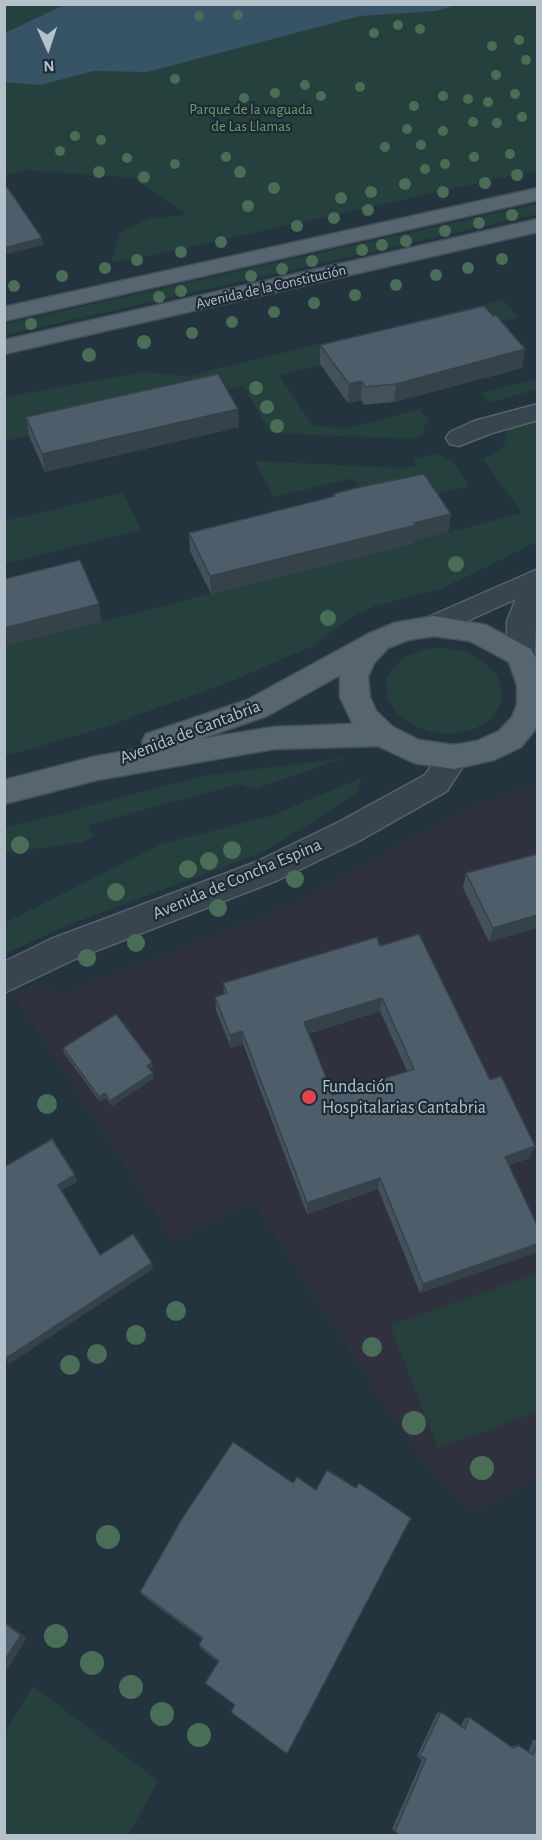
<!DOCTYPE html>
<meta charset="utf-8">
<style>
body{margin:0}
#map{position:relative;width:542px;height:1840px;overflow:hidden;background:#24343f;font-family:"Alegreya Sans",sans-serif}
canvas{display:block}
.frame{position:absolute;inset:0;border:6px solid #b4c0ca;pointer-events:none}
.north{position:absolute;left:18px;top:18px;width:60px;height:60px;-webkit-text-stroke:4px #1d2a34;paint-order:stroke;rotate:177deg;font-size:16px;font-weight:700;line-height:24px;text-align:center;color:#b4c0ca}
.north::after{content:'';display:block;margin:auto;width:21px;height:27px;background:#b4c0ca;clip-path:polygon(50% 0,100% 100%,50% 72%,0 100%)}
</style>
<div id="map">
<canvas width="542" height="1840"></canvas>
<div class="frame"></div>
<div class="north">N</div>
</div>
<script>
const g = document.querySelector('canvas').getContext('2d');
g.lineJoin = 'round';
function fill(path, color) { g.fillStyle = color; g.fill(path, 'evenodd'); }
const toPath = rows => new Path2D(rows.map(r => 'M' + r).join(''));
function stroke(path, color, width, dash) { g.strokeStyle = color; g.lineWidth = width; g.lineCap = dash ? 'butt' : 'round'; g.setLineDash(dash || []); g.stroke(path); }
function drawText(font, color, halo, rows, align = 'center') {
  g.font = font + ' "Alegreya Sans",sans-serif'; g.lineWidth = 4.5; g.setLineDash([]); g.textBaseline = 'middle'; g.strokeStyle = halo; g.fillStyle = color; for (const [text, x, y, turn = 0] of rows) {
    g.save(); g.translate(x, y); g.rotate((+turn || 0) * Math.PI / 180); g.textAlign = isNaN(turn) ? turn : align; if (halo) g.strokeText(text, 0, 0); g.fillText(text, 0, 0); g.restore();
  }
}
const medical = toPath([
 [537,782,537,1477,472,1514,417,1454,264,1219,254,1200,175,1242,13,994,35,984,66,993,289,906,456,814]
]);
const green = toPath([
 [4,5,537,5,537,170,158,254,111,262,120,233,149,218,181,216,185,213,133,178,27,170,5,175],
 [537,204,537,214,5,335,5,324],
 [503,300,518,317,279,375,313,426,348,428,420,409,429,421,424,426,423,436,413,439,271,433,243,386,5,441,5,397,143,372,187,376],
 [537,379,537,389,488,403,481,393],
 [537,421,537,542,443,588,372,607,350,618,312,646,232,681,99,729,5,756,5,647,362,554,364,557,376,554,373,548,398,542,401,547,413,544,410,538,420,540,522,513,483,459,503,447,506,440,505,429],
 [436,454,452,460,469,486,424,497,362,492,353,478,274,497,255,461,403,468,417,466,413,460],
 [123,493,141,530,5,564,4,521],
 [446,648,466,652,484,662,497,675,502,691,500,706,490,720,474,729,453,734,431,732,411,724,395,712,387,697,386,681,393,667,407,656,425,649],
 [345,758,254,789,239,784,88,825,94,836,83,842,5,853,5,828,203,776],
 [361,778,358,790,351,797,266,851,63,927,5,954,5,923,161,844,271,816],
 [537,1274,537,1412,438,1448,390,1325],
 [33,1686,158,1781,128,1835,5,1835,5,1733]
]);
const water = toPath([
 [66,4,455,4,455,5,436,11,360,16,147,72,93,71,41,85,5,82,5,33]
]);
const minor = toPath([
 [538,404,538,420,492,433,459,446,450,444,446,438,450,432,474,421,538,404],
 [538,569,535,656,531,663,521,666,511,663,507,656,507,621,516,599,434,636,424,633,420,626,424,619,538,569],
 [454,745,465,749,469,757,447,791,359,841,278,880,75,959,4,993,4,962,51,939,256,862,337,823,425,775,443,749,454,745]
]);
const major = toPath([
 [538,188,538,200,4,321,4,307,538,188],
 [538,219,538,232,4,354,4,340,538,219],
 [434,616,486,625,531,649,538,662,538,726,521,747,494,760,454,769,414,763,378,746,274,749,97,780,4,804,4,780,97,756,145,748,142,742,146,734,247,700,368,634,394,623,434,616],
 [434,636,470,641,509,662,517,685,517,705,512,717,499,731,477,741,454,745,419,740,393,727,376,711,370,697,368,677,374,663,388,648,408,640,434,636],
 [340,675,340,697,353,724,274,727,200,739,267,716,340,675]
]);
const trees = [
 [238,15,5],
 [199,16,5],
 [398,25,5],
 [420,29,5],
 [374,33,5],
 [519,40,5],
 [492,46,5],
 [526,60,5],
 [496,75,5],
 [175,79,5],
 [305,85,5],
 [360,87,5],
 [275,93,5],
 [515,94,5],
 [321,96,5],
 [443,96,5],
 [244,98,5],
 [468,99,5],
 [488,102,5],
 [414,106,5],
 [522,117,5],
 [473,122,5],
 [497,123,5],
 [256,128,5],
 [407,129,5],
 [443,131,5],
 [75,136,5],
 [101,140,5],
 [421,145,5],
 [385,147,5],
 [60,151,5],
 [510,154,5],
 [226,157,5],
 [474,157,5],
 [127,158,5],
 [175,164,5],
 [445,164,5],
 [425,169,5],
 [99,172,6],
 [240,172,6],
 [517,175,6],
 [144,177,6],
 [485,183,6],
 [405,184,6],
 [274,188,6],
 [371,192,6],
 [443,192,6],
 [341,198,6],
 [248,206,6],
 [368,210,6],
 [512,215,6],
 [334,218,6],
 [479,223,6],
 [297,226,6],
 [445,231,6],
 [406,241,6],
 [221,242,6],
 [382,245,6],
 [362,250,6],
 [181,252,6],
 [502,259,6],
 [137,260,6],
 [312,261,6],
 [105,268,6],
 [468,268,6],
 [282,269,6],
 [436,275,6],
 [62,276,6],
 [251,276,6],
 [396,285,6],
 [14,286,6],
 [181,291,6],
 [355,295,6],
 [159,297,6],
 [314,303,6],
 [274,312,6],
 [232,322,6],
 [31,324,6],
 [192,333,6],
 [144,342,7],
 [89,355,7],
 [256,388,7],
 [267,407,7],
 [277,426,7],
 [456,564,8],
 [328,618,8],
 [20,845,9],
 [232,850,9],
 [209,861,9],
 [188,869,9],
 [295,879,9],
 [116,892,9],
 [218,908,9],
 [136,943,9],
 [87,958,9],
 [47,1104,10],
 [176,1311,10],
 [136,1335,10],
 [372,1347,10],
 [97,1354,10],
 [70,1365,10],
 [414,1423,12],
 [482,1468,12],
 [108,1537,12],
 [56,1636,12],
 [92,1663,12],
 [131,1687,12],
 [162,1714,12],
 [199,1735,12]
];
const wall = toPath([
 [493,316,525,349,522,368,394,402,364,405,361,400,348,403,320,364,320,345],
 [26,417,239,427,45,472,29,436],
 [333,494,451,514,448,532,414,541,414,544,211,594,190,551,189,533,333,497],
 [537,854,489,942,463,888,466,873],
 [380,946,490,1080,530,1158,509,1165,537,1244,537,1252,420,1293,378,1189,307,1214,243,1044,231,1048,216,1010,215,997,224,994,223,983],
 [380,1011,407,1071,333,1095,308,1034],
 [63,1048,152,1062,153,1067,150,1069,154,1078,112,1106,106,1098,100,1102,64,1053],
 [293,1483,235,1705,205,1683,218,1662,200,1648,199,1645,202,1639,143,1596,140,1592],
 [441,1712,461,1726,464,1719,469,1717,510,1746,518,1745,528,1752,533,1740,537,1740,537,1836,399,1836,392,1829,422,1760,417,1756,437,1713]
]);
const shadedWall = toPath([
 [42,238,43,245,4,255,4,248],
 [525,349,522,368,394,402,396,384],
 [362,381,361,400,348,403,349,384],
 [238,409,239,427,45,472,42,454],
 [451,514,448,532,414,541,414,544,211,594,210,576],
 [99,604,102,622,4,647,4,628],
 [537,915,537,928,489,942,493,928],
 [382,998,380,1011,303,1035,304,1022],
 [242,1031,243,1044,231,1048,230,1035],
 [152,1062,153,1067,148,1071,147,1066],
 [153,1073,154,1078,112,1106,110,1101],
 [105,1093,106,1098,100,1102,99,1097],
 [535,1146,530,1158,501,1168,505,1157],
 [75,1175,77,1182,60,1191,58,1185],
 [380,1178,378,1189,307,1214,307,1203],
 [537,1244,537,1252,420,1293,423,1284],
 [152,1263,153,1269,9,1364,5,1359],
 [4,1621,27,1638,4,1674]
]);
const building = toPath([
 [4,187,7,187,42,238,4,248,4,187],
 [484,306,493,316,496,315,525,349,396,384,365,387,362,381,349,384,320,345,484,306],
 [218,374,238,409,42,454,26,417,218,374],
 [424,474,451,514,414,523,416,525,210,576,189,533,335,496,333,494,360,487,424,474],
 [80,560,99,604,4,628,4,579,80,560],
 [537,854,537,915,493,928,466,873,537,854],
 [419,934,490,1080,501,1076,535,1146,505,1157,537,1225,537,1244,423,1284,380,1178,307,1203,242,1031,230,1035,215,997,227,993,223,983,377,937,380,946,419,934],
 [382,998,414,1069,333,1095,304,1022,382,998],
 [116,1014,152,1062,147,1066,153,1073,110,1101,105,1093,99,1097,63,1048,116,1014],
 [52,1139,75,1175,58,1185,100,1255,133,1234,152,1263,5,1359,4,1357,4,1167,52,1139],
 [233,1442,293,1483,297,1477,316,1490,327,1470,356,1488,359,1483,411,1518,287,1754,231,1712,235,1705,205,1683,219,1661,199,1645,203,1638,140,1592,183,1517,233,1442],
 [4,1623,21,1635,4,1661,4,1623],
 [441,1712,465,1729,469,1717,513,1748,518,1745,533,1755,537,1745,537,1836,400,1836,395,1831,426,1759,420,1756,441,1712]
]);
const markers = [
 [309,1097,8,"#e0444e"]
];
const farParknames = [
 ["Parque de la vaguada",251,109],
 ["de Las Llamas",251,126]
];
const farStreetnames = [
 ["Avenida de la Constitución",271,287,-13]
];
const streetNames = [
 ["Avenida de Cantabria",190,732,-21],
 ["Avenida de Concha Espina",237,879,-23]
];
const poiNames = [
 ["Fundación",322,1087],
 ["Hospitalarias Cantabria",322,1108]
];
fill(medical, '#30313f');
fill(green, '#26403e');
fill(water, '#375366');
stroke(minor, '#56636d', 3);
stroke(major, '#44515b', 3);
fill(minor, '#38454f');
fill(major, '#56656f');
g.fillStyle = '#4a6d58';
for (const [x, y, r] of trees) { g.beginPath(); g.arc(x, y, r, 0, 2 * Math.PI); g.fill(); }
fill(wall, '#42515b');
fill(shadedWall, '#36424a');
fill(building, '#4d5e6a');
stroke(building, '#36424a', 1.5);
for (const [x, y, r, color] of markers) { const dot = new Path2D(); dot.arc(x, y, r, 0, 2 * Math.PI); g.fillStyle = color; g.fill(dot); stroke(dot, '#1d2a34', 2); }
drawText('15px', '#6a9b6d', '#1d2a34', farParknames);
drawText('15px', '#b4c0ca', '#1d2a34', farStreetnames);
drawText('18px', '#b4c0ca', '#1d2a34', streetNames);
drawText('18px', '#b4c0ca', '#1d2a34', poiNames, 'left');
</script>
